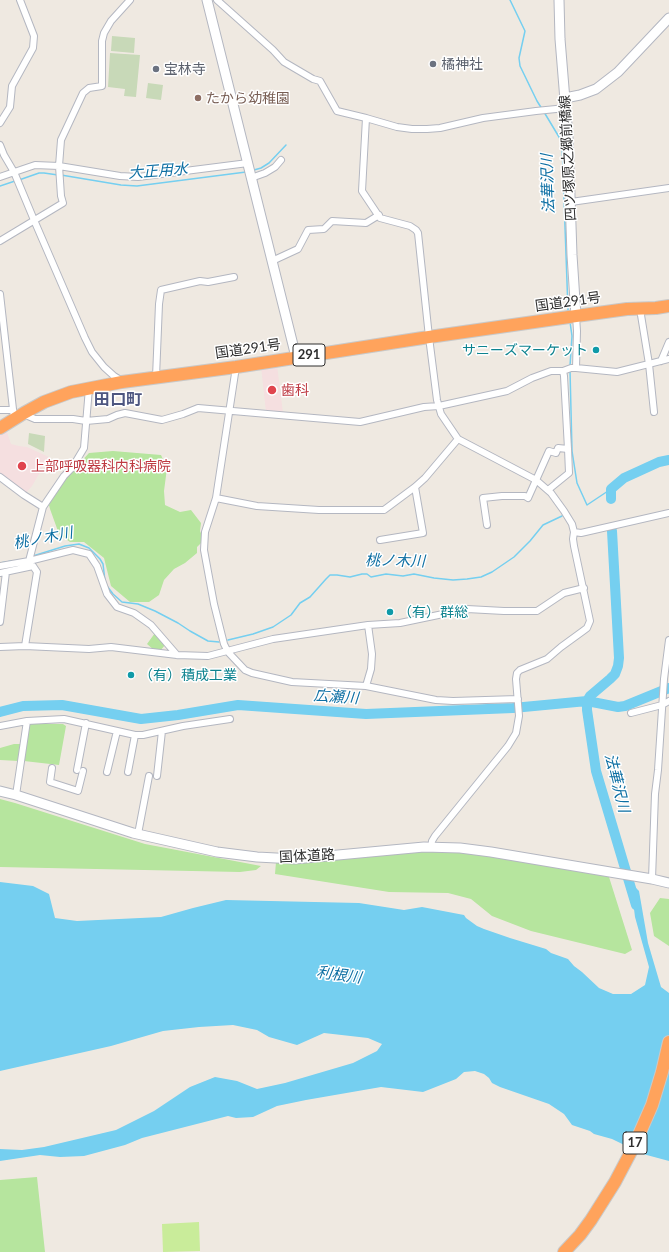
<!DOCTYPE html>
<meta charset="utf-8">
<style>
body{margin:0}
canvas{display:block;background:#efe9e1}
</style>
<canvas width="669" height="1252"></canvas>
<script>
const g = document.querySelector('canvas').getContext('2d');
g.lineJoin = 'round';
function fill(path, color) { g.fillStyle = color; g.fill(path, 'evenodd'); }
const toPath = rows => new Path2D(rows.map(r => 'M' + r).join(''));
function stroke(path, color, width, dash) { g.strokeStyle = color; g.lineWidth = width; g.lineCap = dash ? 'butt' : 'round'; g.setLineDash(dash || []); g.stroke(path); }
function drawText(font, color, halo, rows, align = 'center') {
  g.font = font + ' Lato,"Noto Sans JP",sans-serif'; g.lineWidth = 3; g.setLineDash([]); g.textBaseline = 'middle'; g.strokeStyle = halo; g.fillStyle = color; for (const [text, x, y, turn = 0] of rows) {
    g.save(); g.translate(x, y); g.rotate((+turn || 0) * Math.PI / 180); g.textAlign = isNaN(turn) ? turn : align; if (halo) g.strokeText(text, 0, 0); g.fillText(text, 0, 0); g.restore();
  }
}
const medical = toPath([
 [277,365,283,413,266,412,261,367],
 [6,429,11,444,19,446,27,447,49,457,32,486,25,494,0,475,0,433]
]);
const green = toPath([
 [113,451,161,455,167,468,164,491,165,505,180,512,191,510,201,523,200,531,204,540,197,547,197,553,185,563,174,569,164,580,159,595,149,602,130,602,111,586,104,558,84,542,70,542,59,534,50,509,49,505,58,489,75,468,89,453],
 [155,633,165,645,160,651,154,650,147,644],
 [30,724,63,724,66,726,59,765,24,761],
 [14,744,21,744,19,761,0,760,0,748],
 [0,799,15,803,145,844,261,866,256,870,240,872,0,867],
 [419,851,441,851,492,856,609,877,632,950,625,954,531,931,492,916,471,899,448,893,389,892,275,874,276,862,315,862],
 [660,898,669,899,669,946,654,936,650,913],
 [37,1177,45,1252,0,1252,0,1180]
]);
const cemetery = toPath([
 [112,36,135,38,134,53,111,51],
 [110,53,140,55,136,97,124,96,125,89,108,87],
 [148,83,163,85,161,100,146,98],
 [29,433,45,436,44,452,28,444]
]);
const pitch = toPath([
 [199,1222,200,1251,163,1252,162,1224]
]);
const water = toPath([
 [0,882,33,886,49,894,55,918,77,921,161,917,193,908,226,900,359,903,404,910,422,907,464,915,466,918,477,926,484,929,510,938,546,949,551,953,568,959,574,966,582,972,599,988,613,994,631,994,645,985,649,967,635,917,632,893,635,887,639,891,648,943,661,987,669,993,669,1161,643,1154,612,1139,594,1134,590,1131,572,1125,564,1114,549,1104,500,1087,492,1083,489,1078,484,1074,475,1071,464,1072,456,1079,423,1092,381,1087,306,1100,277,1106,253,1117,236,1118,228,1116,142,1138,125,1145,84,1156,60,1157,40,1155,0,1161,0,1149,22,1150,44,1147,116,1130,154,1111,190,1087,215,1077,237,1081,257,1089,285,1083,353,1063,377,1051,382,1044,368,1038,324,1033,297,1045,269,1037,257,1030,233,1025,199,1027,163,1031,111,1046,0,1071]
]);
const stream = toPath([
 [510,0,525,31,519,58,520,66,537,101,542,109],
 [544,112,559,137,562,144,568,310],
 [254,170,261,168,269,163,286,145],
 [61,175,121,185,137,186,246,172],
 [19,180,39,173,44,173,58,175],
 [0,186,15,181],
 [570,322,572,336,570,366],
 [570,370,572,451,577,483,587,505,611,489],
 [33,556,65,546,79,544,89,548,100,559,103,564,105,581],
 [0,563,12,561],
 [107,586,113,594,122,602,138,604,155,611,178,623,190,631,208,641,219,642],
 [228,640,253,634,273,627,291,615,300,603,310,597,326,579,330,575,337,575,350,577,362,574,367,574,371,577,386,574,403,576,414,574,434,578,453,580,467,579,481,577,492,572,514,557,530,541,543,525,562,516]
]);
const river = toPath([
 [611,499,611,489,624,478,659,462,669,460],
 [612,531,619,658,618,666,615,674,610,679,590,696,587,701,587,710,596,771,636,905],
 [0,712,23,706,62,705,141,719,178,715,238,705,366,714,513,708,587,701,618,707,625,706,669,688]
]);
const street = toPath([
 [217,0,273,50,284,62,313,79,320,81,337,111,366,118,397,127,412,129,427,129,440,128,483,118,536,111,566,108],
 [366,118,362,191,380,218,410,226,416,230,418,233,429,337,437,400,441,414,458,439,536,480,551,493,564,511,572,524,574,532,573,539,574,546,590,621,587,628,583,631,561,647,547,659,520,670,517,673,516,679,519,716,516,733,508,746,435,836,432,841,431,848],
 [0,123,10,107,12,86,33,48,34,36,20,0],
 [0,145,4,155,14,172,34,220,85,338,92,352,104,367,114,376,122,381],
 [0,177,35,165,59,166,120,176,138,177,248,163],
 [251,178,265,173,275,167,281,160],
 [571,202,669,188],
 [0,241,63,203,61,196,59,166,61,140,83,93,89,88,102,86,102,41,104,33,111,21,130,0],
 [272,261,298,249,308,230,324,229,332,221,366,223,379,215],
 [0,294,14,418],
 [640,309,649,364,654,412],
 [661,361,669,342],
 [236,367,216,498,257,506,319,510,384,510,415,487,425,478,458,439],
 [576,368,577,331,576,316],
 [156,377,159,304,161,290,200,281,208,282,234,277],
 [0,410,13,410],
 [24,413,28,416,35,419,73,419,86,421,108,419,117,415,125,413,162,420,183,414,198,408,360,422,407,411,424,407,439,406,507,391,532,378,551,371,563,371,571,368,576,368,617,372,669,359],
 [0,477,24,495,43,507],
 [548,490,569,473,568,449],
 [216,498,205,532,204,550,214,604,224,644,228,652,245,670,252,673,292,682,366,686,436,700,453,701,518,699],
 [487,525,483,498,502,496,525,496,528,498,549,451,556,453,558,448,568,449,564,376,563,371],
 [574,532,581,533,669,513],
 [380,540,423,533,415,487],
 [29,561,43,507,64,476,72,468,84,448,89,388],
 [0,566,29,561,73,550,89,554,97,566,107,594,117,607,134,613,151,625,177,655],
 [0,573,33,566,37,572,25,646],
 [0,622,6,572],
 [0,647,25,646,89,649,111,647,177,655,208,656,273,639,368,625,400,623,467,609,504,611,537,611,564,593,584,588],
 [366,686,371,669,372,654,368,625],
 [631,713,662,705,669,701],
 [0,726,27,721,64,719,135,735,143,735,183,726,230,719],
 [52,768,50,782,78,791,83,771],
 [77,770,86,723],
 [107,772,117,731],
 [128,772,135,735],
 [157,776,162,731],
 [16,795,27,721],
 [138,834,149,776],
 [652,879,655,794,658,770,664,679,669,640]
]);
const secondary = toPath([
 [207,0,296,357],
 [559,0,560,39,568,137,572,255,576,316],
 [565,98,580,95,596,89,618,72,669,18],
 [0,791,16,795,133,833,217,852,257,857,295,859,424,847,460,848,491,852,592,869,652,879,669,883]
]);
const highway = toPath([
 [0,428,24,413,44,402,71,392,122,382,236,367,429,337,576,316,627,309,656,308,669,306],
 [564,1252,580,1235,591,1220,615,1182,634,1146,652,1105,662,1072,669,1042]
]);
const markers = [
 [433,64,4,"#6b7280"],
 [156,69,4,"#6b7280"],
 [198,98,4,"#8d6e63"],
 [596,350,4,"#0f9aa8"],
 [272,390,5,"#e0444e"],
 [22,466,5,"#e0444e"],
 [390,612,4,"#0f9aa8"],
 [131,675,4,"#0f9aa8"]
];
const shields = [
 [309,355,32],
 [635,1143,24]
];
const shieldNames = [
 ["291",309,355],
 ["17",635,1143]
];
const worshipNames = [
 ["橘神社",441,64],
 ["宝林寺",164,69]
];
const educationNames = [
 ["たから幼稚園",206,98]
];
const streetNames = [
 ["四ツ塚原之郷前橋線",568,158,-93],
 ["国道291号",568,302,-8],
 ["国道291号",248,349,-8],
 ["国体道路",307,856,-3]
];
const cultureNames = [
 ["サニーズマーケット",588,350,"right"],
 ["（有）群総",398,612],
 ["（有）積成工業",139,675]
];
const healthNames = [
 ["歯科",281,390],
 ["上部呼吸器科内科病院",31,466]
];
const waterNames = [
 ["大正用水",158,171,-4],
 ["法華沢川",548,184,-92],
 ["桃ノ木川",43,538,-11],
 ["桃ノ木川",395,561,1],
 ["広瀬川",336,697,4],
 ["法華沢川",617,783,76],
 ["利根川",339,975,8]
];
const quarterNames = [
 ["田口町",118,400]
];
fill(medical, '#f5dfe0');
fill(green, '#b6e59e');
fill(cemetery, '#c8d9b8');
fill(pitch, '#c9ec9a');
fill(water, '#75cff0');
stroke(stream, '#75cff0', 1.5);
stroke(river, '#75cff0', 10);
stroke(street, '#b4b7c1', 8);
stroke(secondary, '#b4b7c1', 11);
stroke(highway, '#c9c9c9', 14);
stroke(street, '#fff', 6);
stroke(secondary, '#fff', 9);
stroke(highway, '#ffa35c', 12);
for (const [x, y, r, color] of markers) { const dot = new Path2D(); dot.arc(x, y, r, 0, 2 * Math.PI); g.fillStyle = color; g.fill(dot); stroke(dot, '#fff', 1.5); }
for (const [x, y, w] of shields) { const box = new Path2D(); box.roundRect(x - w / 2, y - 11, w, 22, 3); g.fillStyle = '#fff'; g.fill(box); stroke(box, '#2e2e2e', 1); }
drawText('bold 13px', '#2e2e2e', null, shieldNames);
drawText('14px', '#5b616d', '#fff', worshipNames, 'left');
drawText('14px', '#785e54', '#fff', educationNames, 'left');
drawText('14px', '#2e2e2e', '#fff', streetNames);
drawText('14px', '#0d838f', '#fff', cultureNames, 'left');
drawText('14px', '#be3a42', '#fff', healthNames, 'left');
drawText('italic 15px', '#0d6fa3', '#fff', waterNames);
drawText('bold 16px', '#4d5680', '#fff', quarterNames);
</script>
